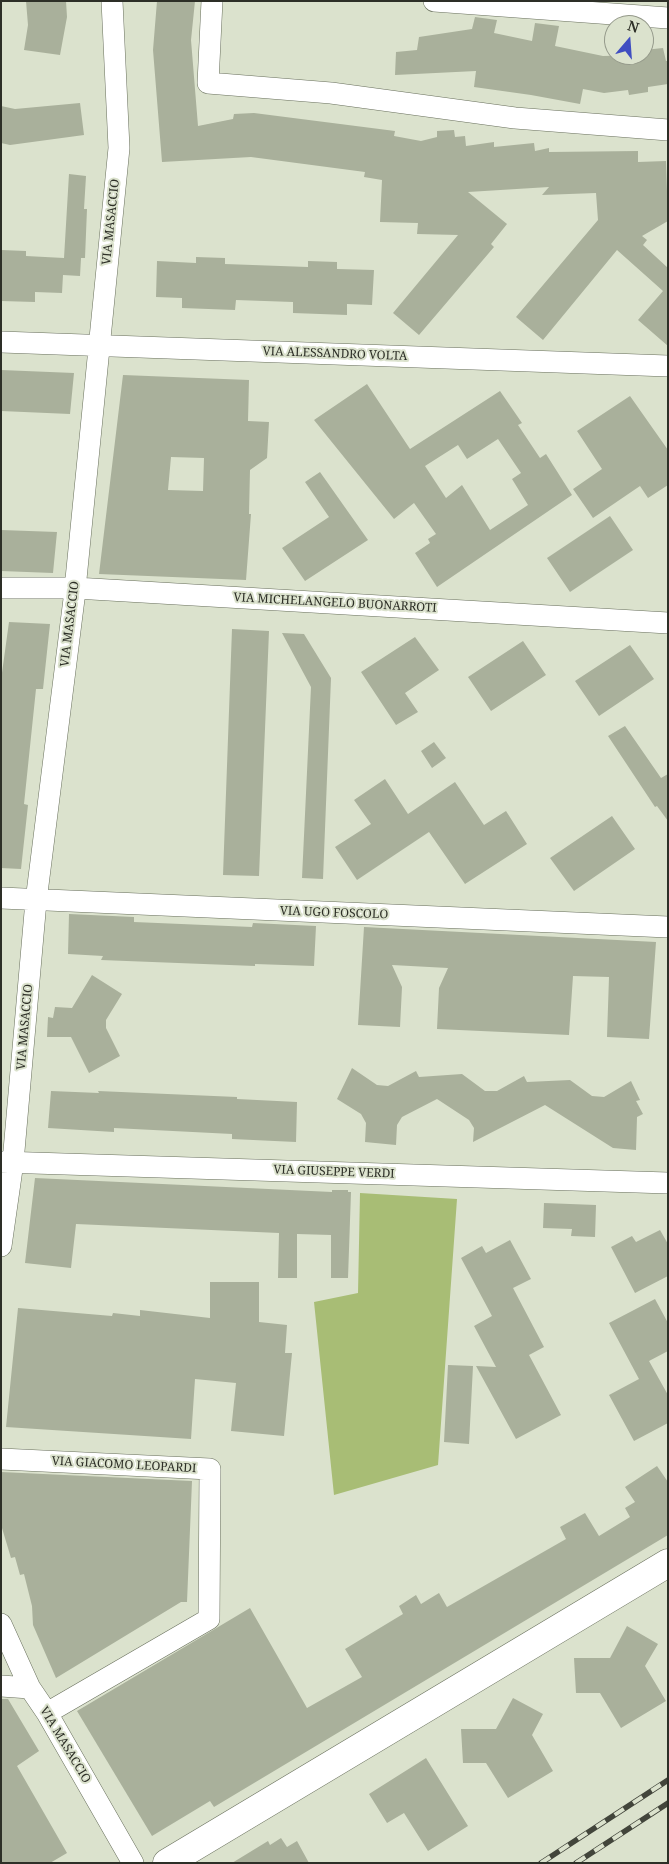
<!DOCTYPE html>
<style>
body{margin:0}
#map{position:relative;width:669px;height:1864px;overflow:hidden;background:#dbe2cd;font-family:"Noto Serif",serif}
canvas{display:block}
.frame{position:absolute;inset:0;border:2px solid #2d2f27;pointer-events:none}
.north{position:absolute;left:604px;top:15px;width:50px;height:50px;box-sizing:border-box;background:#dbe2cd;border:1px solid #959a8b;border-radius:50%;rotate:18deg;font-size:14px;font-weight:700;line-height:20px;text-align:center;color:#2d2f27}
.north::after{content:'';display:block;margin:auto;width:18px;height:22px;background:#404ec1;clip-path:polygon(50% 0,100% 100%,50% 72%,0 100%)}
</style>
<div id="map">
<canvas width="669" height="1864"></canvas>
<div class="frame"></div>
<div class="north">N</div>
</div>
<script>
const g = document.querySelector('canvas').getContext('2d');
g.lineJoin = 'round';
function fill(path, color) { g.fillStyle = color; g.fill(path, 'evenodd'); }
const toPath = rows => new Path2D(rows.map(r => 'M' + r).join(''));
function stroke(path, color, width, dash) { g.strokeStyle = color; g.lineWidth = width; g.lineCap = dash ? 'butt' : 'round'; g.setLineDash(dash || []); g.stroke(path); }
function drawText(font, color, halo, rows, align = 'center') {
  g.font = font + ' "Noto Serif",serif'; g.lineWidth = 4; g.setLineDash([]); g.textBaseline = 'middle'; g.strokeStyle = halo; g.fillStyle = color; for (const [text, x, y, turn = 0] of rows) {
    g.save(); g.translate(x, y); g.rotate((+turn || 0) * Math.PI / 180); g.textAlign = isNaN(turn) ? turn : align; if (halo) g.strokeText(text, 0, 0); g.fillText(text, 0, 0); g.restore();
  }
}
const green = toPath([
 [360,1193,457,1199,438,1465,334,1495,314,1302,358,1293]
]);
const building = toPath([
 [26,1,66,1,67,17,60,55,24,50,28,25],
 [157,1,195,1,191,40,198,126,233,119,234,114,254,113,395,131,394,136,421,141,437,137,437,131,454,130,455,137,465,136,466,146,494,142,494,147,534,143,535,151,549,148,549,152,638,151,638,162,666,161,668,221,642,236,647,240,643,245,668,268,668,346,638,320,663,291,617,250,543,340,516,317,598,220,596,193,542,195,549,187,468,192,507,224,491,244,494,247,419,335,393,313,458,235,417,234,418,223,380,222,382,180,364,177,365,172,251,157,162,162,153,50],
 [475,17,497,20,494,33,532,41,535,23,559,26,555,46,603,56,644,55,644,50,663,48,666,61,668,61,668,84,648,87,648,92,629,95,628,90,604,93,583,89,580,104,531,95,474,87,476,71,395,75,396,52,417,50,419,37,472,29],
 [80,103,84,135,10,145,1,143,1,106,15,109],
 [69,174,86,176,84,209,87,209,85,258,81,258,80,276,63,275,62,293,35,292,35,302,1,301,1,250,26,251,26,256,64,258],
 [196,257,225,258,225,264,308,267,308,261,337,262,337,269,374,270,372,305,347,304,347,315,293,313,293,302,236,300,235,310,182,308,182,298,156,297,157,261,196,263],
 [1,370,74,373,70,414,1,411],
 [123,375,249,380,248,421,269,422,267,458,250,470,249,514,251,514,246,580,99,574],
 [171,457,204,458,203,491,168,490],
 [367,384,410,449,500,391,522,423,518,425,540,458,546,454,572,495,437,587,415,553,430,543,428,539,436,534,414,503,394,519,314,420],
 [498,439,521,473,512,479,528,505,490,530,462,485,446,498,425,466,458,445,467,459],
 [630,396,668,450,668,485,648,498,640,486,593,518,573,489,602,469,577,431],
 [320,472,368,540,305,581,282,548,329,517,305,482],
 [610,516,633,550,570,592,547,558],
 [1,530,57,532,53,573,1,571],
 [9,622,50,624,43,689,36,689,24,804,28,805,21,869,1,868,1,680],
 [232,629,269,631,259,876,223,875],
 [282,633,304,634,331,678,323,879,302,878,311,687],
 [415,637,439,670,405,693,418,712,396,725,361,672],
 [523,641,546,675,491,711,468,677],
 [630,645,654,679,599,716,575,681],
 [625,726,661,778,668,774,668,821,657,806,655,807,608,736],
 [434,742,446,758,432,768,421,751],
 [385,779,408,814,455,782,484,825,506,811,527,844,465,884,429,832,357,880,335,847,371,824,354,800],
 [612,816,635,849,574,891,550,858],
 [69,914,134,917,134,922,252,927,253,923,316,926,314,966,255,964,255,966,101,960,103,956,68,954],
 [364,927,656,942,649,1039,607,1037,609,977,573,976,569,1035,437,1029,439,988,448,968,392,965,402,987,400,1027,358,1025],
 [92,975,122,994,106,1020,106,1028,120,1056,89,1073,71,1037,47,1037,48,1017,53,1018,55,1007,72,1008],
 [352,1068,377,1085,388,1086,416,1071,419,1077,462,1074,485,1091,497,1091,524,1076,527,1082,570,1080,592,1096,604,1097,631,1081,640,1100,636,1101,643,1114,637,1117,636,1150,613,1148,545,1105,473,1142,474,1128,469,1120,437,1099,402,1117,397,1125,396,1145,365,1142,366,1123,361,1114,337,1099],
 [51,1091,99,1093,98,1091,237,1097,237,1099,297,1102,296,1142,232,1139,232,1134,114,1128,114,1132,48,1128],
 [35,1178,332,1192,332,1190,348,1190,348,1192,351,1192,348,1278,331,1278,331,1235,297,1234,297,1278,278,1278,279,1233,76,1224,71,1268,25,1263],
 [544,1203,596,1205,595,1237,571,1236,572,1229,543,1228],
 [660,1230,668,1244,668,1276,635,1293,611,1247,632,1236,636,1242],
 [510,1240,531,1279,513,1288,544,1347,529,1355,561,1415,516,1439,476,1366,496,1367,474,1326,492,1316,461,1258,482,1246,486,1253],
 [210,1282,259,1282,259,1322,287,1325,285,1353,292,1353,284,1436,231,1431,236,1383,195,1379,191,1439,6,1427,18,1308,112,1316,113,1313,140,1316,140,1310,210,1318],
 [655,1299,668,1323,668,1351,649,1361,668,1395,668,1423,634,1441,609,1395,639,1379,609,1323],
 [448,1365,473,1366,469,1444,444,1442],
 [657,1466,668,1482,668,1535,214,1807,210,1801,152,1836,77,1711,250,1608,307,1708,362,1677,345,1649,403,1614,399,1606,416,1595,421,1604,439,1593,447,1607,566,1539,560,1527,585,1513,599,1536,630,1517,625,1508,635,1502,625,1487],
 [1,1472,192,1481,187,1602,181,1602,56,1678,33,1625,32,1606,24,1574,20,1575,15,1557,11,1558,2,1528],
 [627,1626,658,1644,645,1666,666,1701,621,1728,600,1693,576,1693,574,1658,610,1658],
 [513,1698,543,1714,532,1735,553,1771,508,1798,486,1763,463,1763,461,1729,496,1729],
 [1,1699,8,1699,39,1751,17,1766,67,1853,50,1863,1,1863],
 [426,1758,468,1826,428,1851,404,1813,387,1823,369,1794],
 [281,1838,287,1847,297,1841,309,1863,232,1863,268,1841,270,1845]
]);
const minor = toPath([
 [212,1,208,83,331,93,515,118,668,130],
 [434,1,668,18],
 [1,342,668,366],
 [1,588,75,588,668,623],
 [1,898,668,927],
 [1,1162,668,1183],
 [1,1246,13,1162,36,901,74,599,119,148,112,1],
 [1,1459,210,1469,209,1619,47,1713],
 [1,1624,30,1688,47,1713,133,1863],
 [1,1686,30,1688]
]);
const secondary = toPath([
 [167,1863,668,1563]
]);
const rail = toPath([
 [541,1863,668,1780],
 [576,1863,668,1803]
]);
const streetNames = [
 ["VIA MASACCIO",111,222,-84],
 ["VIA ALESSANDRO VOLTA",335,354,2],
 ["VIA MICHELANGELO BUONARROTI",335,603,3],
 ["VIA MASACCIO",70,624,-83],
 ["VIA UGO FOSCOLO",334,913,2],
 ["VIA MASACCIO",25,1027,-85],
 ["VIA GIUSEPPE VERDI",334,1172,2],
 ["VIA GIACOMO LEOPARDI",124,1465,3],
 ["VIA MASACCIO",65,1745,59]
];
fill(green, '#a8bd75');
fill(building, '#a9b09b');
stroke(minor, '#686f5c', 22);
stroke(secondary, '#686f5c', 29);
stroke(minor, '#fff', 21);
stroke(secondary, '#fff', 28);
stroke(rail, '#42453b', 5.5);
stroke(rail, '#dbe2cd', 4, [11]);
drawText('12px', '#2d2f27', '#dbe2cd', streetNames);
</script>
